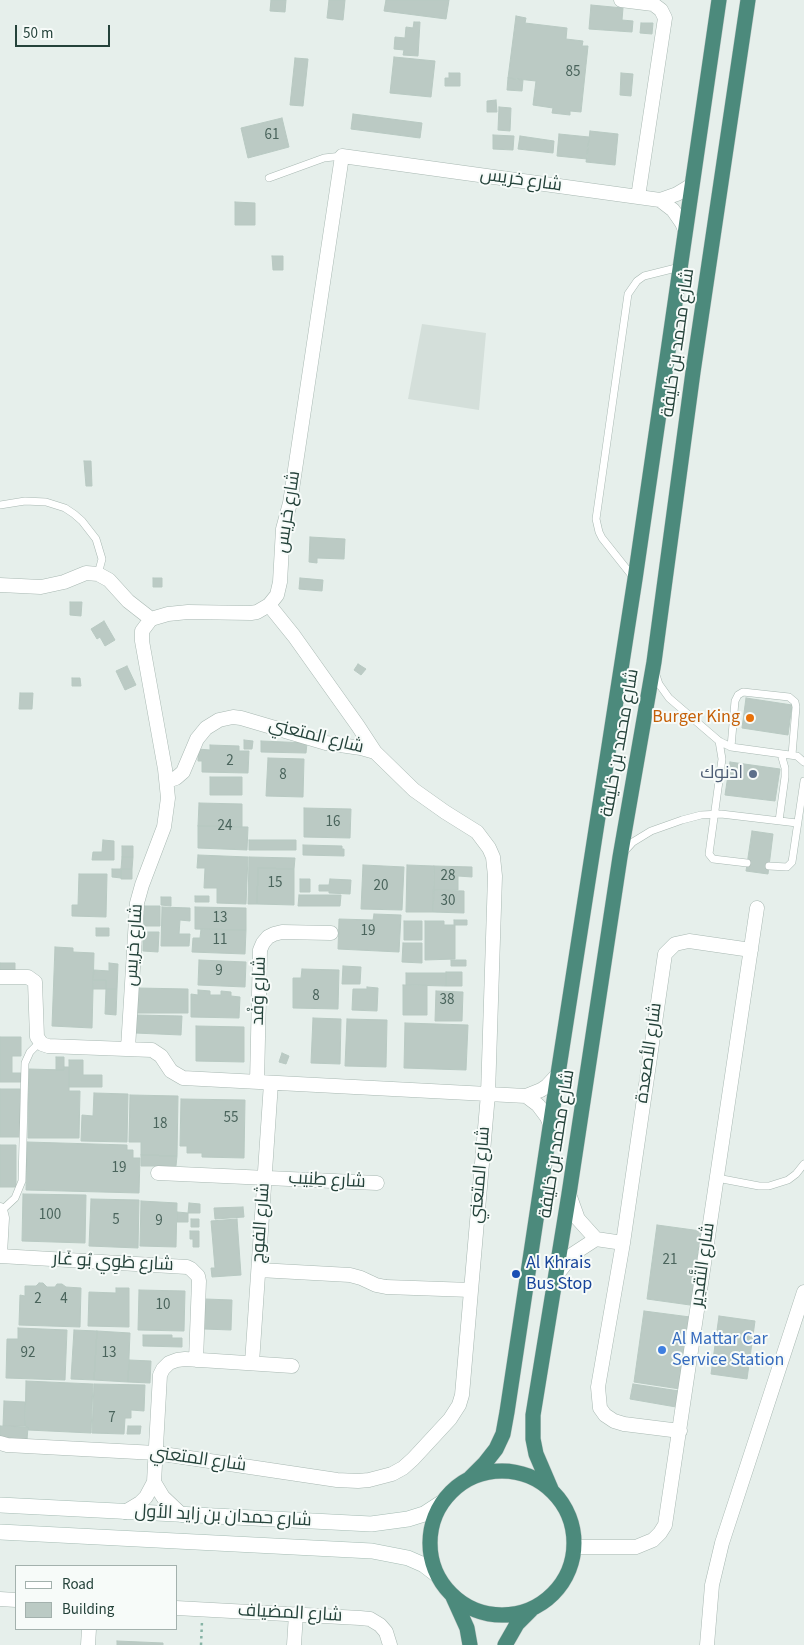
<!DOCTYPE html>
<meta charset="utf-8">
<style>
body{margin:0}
#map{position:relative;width:804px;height:1645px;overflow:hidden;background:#e6efeb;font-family:"Source Sans 3",sans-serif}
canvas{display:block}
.legend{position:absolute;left:15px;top:1565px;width:162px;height:65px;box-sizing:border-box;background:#f7fbf9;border:1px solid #a3b1ad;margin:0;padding:6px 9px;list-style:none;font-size:15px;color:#24423a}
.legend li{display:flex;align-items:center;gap:10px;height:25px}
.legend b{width:25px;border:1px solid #a3b1ad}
.scale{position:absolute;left:15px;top:25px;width:95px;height:22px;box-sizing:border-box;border:2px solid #24423a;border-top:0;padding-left:6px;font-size:15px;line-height:18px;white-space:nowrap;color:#24423a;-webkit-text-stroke:4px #f7fbf9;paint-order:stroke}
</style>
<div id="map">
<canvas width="804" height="1645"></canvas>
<ul class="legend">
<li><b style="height:6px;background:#fff"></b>Road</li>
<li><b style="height:14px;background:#bbcac4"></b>Building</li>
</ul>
<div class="scale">50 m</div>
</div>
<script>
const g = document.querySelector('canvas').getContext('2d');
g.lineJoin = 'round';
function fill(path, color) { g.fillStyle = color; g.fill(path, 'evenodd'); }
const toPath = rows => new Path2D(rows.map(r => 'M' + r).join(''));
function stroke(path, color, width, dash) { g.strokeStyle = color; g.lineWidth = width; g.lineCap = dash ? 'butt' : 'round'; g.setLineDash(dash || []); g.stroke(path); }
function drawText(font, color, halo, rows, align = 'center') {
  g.font = font + ' "Source Sans 3",Cairo,sans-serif'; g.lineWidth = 4; g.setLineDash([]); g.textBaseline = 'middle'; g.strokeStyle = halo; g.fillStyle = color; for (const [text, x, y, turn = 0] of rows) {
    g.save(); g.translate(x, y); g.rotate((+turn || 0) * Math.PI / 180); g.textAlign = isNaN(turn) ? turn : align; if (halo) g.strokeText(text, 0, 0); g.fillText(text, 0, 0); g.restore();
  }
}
const built = toPath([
 [422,324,486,333,479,410,408,399]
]);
const building = toPath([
 [271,0,286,0,285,12,270,11,271,0],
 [329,0,345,0,343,20,327,18,329,0],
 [386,0,449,0,446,19,384,11,386,0],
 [591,5,623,8,622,20,633,21,632,32,589,29,591,5],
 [516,16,526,18,525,23,567,28,566,39,583,41,582,46,588,46,581,112,570,111,570,115,552,113,553,108,533,105,536,81,508,78,516,16],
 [414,22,420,22,418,56,403,55,404,50,394,49,395,37,405,38,406,27,413,28,414,22],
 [641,23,653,23,652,34,640,33,641,23],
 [394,57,435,61,431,97,390,93,394,57],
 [295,58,308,59,303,106,290,105,295,58],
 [449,73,460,73,460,86,445,86,445,78,449,78,449,73],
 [621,73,633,74,631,96,620,95,621,73],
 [508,78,523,80,522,91,507,90,508,78],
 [496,100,497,112,487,112,487,101,496,100],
 [499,107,511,108,510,131,498,130,499,107],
 [353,114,422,123,420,138,351,129,353,114],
 [282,118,289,147,248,158,241,128,282,118],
 [590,131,618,134,615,165,586,162,590,131],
 [559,134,589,137,587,159,557,156,559,134],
 [493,135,514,136,513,150,493,149,493,135],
 [520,136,554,141,553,153,518,149,520,136],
 [235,202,255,203,255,225,235,225,235,202],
 [272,256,283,256,283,270,273,270,272,256],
 [84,461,91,461,92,486,86,486,84,461],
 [310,537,345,539,344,559,317,558,317,563,309,562,310,537],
 [153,578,162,578,162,587,153,587,153,578],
 [300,578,323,580,322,591,299,589,300,578],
 [70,602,82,602,81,616,70,615,70,602],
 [104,621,115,640,105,646,100,637,97,639,91,629,104,621],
 [358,664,366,669,361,675,354,670,358,664],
 [127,666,136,685,125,690,116,671,127,666],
 [72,678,80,678,81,686,72,686,72,678],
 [20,693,33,693,32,709,19,709,20,693],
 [746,698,792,705,788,735,742,728,746,698],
 [244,740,253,741,252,749,244,749,244,740],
 [261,741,307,743,306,753,261,752,261,741],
 [210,745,239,746,239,751,249,751,248,773,202,772,202,761,198,761,198,749,210,750,210,745],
 [268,758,304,759,303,797,266,796,268,758],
 [730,762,780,769,775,801,725,795,730,762],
 [210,777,242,777,242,795,210,795,210,777],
 [199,803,242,804,242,827,198,826,199,803],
 [304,808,351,809,350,838,304,837,304,808],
 [198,826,248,827,247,850,198,848,198,826],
 [752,831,773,834,768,874,746,871,752,831],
 [103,840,114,841,114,860,92,860,93,852,102,852,103,840],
 [249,840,296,840,296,850,249,850,249,840],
 [303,845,342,846,342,849,344,849,344,856,303,855,303,845],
 [122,846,133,846,133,857,122,857,122,846],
 [198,855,248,857,246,904,217,903,217,888,204,888,205,868,197,868,198,855],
 [122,857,133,857,132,869,121,869,122,857],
 [249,857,295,858,294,869,258,868,257,904,248,904,249,857],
 [363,865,404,867,402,910,361,909,363,865],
 [407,865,434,866,433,912,406,912,407,865],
 [434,866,472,867,472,877,458,876,458,890,434,890,434,866],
 [258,868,294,869,294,905,257,904,258,868],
 [112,869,121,869,121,878,112,877,112,869],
 [121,869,132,869,132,879,121,879,121,869],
 [79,874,107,874,106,917,72,916,72,905,78,905,79,874],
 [300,879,310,879,310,892,300,892,300,879],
 [330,879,351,880,350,894,329,893,329,891,319,891,319,885,329,885,330,879],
 [434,890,464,891,464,913,433,912,434,890],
 [299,895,341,895,340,906,298,906,299,895],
 [195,896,209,896,209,902,195,902,195,896],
 [161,897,171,897,171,906,161,905,161,897],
 [144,906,160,906,160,926,144,926,144,906],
 [162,907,190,908,190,921,180,920,179,934,190,934,189,946,161,946,162,907],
 [195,907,246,908,246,930,195,929,195,907],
 [374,914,401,915,399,952,338,949,339,919,373,920,374,914],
 [454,920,467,920,467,925,454,925,454,920],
 [404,921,422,921,422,940,404,940,404,921],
 [425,921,444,921,444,925,455,925,455,959,425,960,425,921],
 [96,928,109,928,109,936,96,936,96,928],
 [201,929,246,930,245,954,192,952,193,938,200,938,201,929],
 [143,932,159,932,158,952,143,951,143,932],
 [403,943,422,943,422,963,402,962,403,943],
 [55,947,73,948,73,952,94,953,92,1028,52,1026,55,947],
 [199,960,246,962,245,987,198,985,199,960],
 [451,960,466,960,466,966,451,966,451,960],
 [0,963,15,963,15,970,0,971,0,963],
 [109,963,118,964,117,989,106,989,106,980,93,980,94,970,109,971,109,963],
 [343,966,361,967,360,984,342,984,343,966],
 [302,969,339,970,338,1009,293,1008,293,978,301,978,302,969],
 [446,972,462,972,462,986,446,986,446,972],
 [406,973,446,973,446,986,406,985,406,973],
 [93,980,106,980,106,989,93,989,93,980],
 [403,985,427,985,427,1015,403,1015,403,985],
 [367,987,378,988,377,1011,352,1010,353,989,367,989,367,987],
 [137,988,188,989,188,1013,136,1013,137,988],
 [106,989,117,989,116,1015,105,1014,106,989],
 [198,990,210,991,210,995,221,995,221,991,231,992,231,996,240,997,239,1018,191,1017,191,994,198,995,198,990],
 [436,991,463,992,462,1021,435,1021,436,991],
 [136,1015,182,1016,181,1035,135,1033,136,1015],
 [313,1018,341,1019,340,1064,311,1063,313,1018],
 [347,1019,387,1020,386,1067,345,1066,347,1019],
 [405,1023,468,1025,466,1070,404,1068,405,1023],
 [196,1026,244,1027,244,1062,196,1061,196,1026],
 [0,1037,21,1037,21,1056,12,1056,12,1073,21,1073,21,1082,0,1082,0,1037],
 [282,1053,289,1056,286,1064,279,1062,282,1053],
 [56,1057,64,1057,64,1070,56,1070,56,1057],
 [69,1060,83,1060,83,1075,102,1075,102,1087,69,1087,69,1060],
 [64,1067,69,1067,69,1091,80,1091,79,1138,28,1138,29,1069,64,1070,64,1067],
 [0,1089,20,1089,20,1137,0,1137,0,1089],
 [94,1093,128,1094,127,1142,81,1141,82,1115,93,1116,94,1093],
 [130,1095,178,1096,177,1156,141,1155,141,1142,129,1142,130,1095],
 [181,1099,245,1100,244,1158,202,1157,202,1153,187,1153,187,1146,180,1146,181,1099],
 [27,1142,127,1145,127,1150,133,1150,133,1158,140,1158,139,1193,26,1190,27,1142],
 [0,1145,16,1145,16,1187,0,1187,0,1145],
 [141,1155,177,1156,176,1166,141,1166,141,1155],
 [23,1194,86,1195,85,1243,22,1241,23,1194],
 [91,1199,139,1200,138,1248,89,1246,91,1199],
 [141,1201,177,1203,176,1247,140,1246,141,1201],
 [189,1203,200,1204,200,1213,188,1213,189,1203],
 [243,1207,244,1217,215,1219,214,1208,243,1207],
 [177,1212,188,1213,188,1222,177,1222,177,1212],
 [191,1219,199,1219,199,1227,191,1227,191,1219],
 [237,1219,241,1275,212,1277,211,1268,215,1268,211,1221,237,1219],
 [657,1225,701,1231,690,1305,647,1299,657,1225],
 [190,1231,199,1231,199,1247,193,1247,193,1239,190,1239,190,1231],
 [39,1283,43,1283,47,1287,55,1287,57,1284,62,1284,66,1287,81,1288,80,1327,19,1325,20,1295,25,1296,25,1286,36,1286,39,1283],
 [116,1288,129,1288,129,1327,88,1326,89,1292,116,1293,116,1288],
 [139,1290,185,1291,184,1331,138,1330,139,1290],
 [205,1299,232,1300,231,1330,204,1329,205,1299],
 [644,1311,690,1317,680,1389,634,1382,644,1311],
 [719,1316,755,1321,747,1379,711,1374,719,1316],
 [18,1328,67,1330,65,1380,6,1378,7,1339,18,1339,18,1328],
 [74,1330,97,1331,94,1380,71,1379,74,1330],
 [97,1331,130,1333,128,1382,94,1380,97,1331],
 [143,1335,172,1335,172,1338,182,1338,182,1347,143,1346,143,1335],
 [129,1360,151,1361,150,1383,128,1382,129,1360],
 [26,1381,93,1384,91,1433,28,1430,28,1427,25,1426,26,1381],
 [94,1384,145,1385,144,1411,131,1410,131,1418,125,1418,124,1434,92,1433,94,1384],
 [633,1384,679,1391,676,1407,630,1399,633,1384],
 [4,1401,25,1402,25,1426,3,1426,4,1401],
 [0,1426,28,1427,27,1440,0,1439,0,1426],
 [128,1426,141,1426,140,1434,127,1434,128,1426],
 [117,1641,163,1643,163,1645,117,1645,117,1641]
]);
const path = toPath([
 [201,1645,202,1621]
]);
const service = toPath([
 [269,178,324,158,342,156],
 [0,505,25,501,46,502,65,508,74,514,82,521,96,539,102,559,98,574],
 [633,577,602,538,599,532,596,519,628,294,637,281,644,276,680,267],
 [656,675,659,684,669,698,719,741,731,747,797,756,804,762],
 [719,741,722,759,709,854,713,859,747,863],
 [731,747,735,701,738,695,743,692,789,697,795,702,796,707,792,755],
 [779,821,785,777,785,768,781,754],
 [623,853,633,842,651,831,682,820,701,815,721,814,797,823],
 [769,866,787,867,792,862,804,781],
 [717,1178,759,1186,769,1186,788,1180,796,1174,804,1164],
 [1,1211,15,1198,22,1181,25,1063,30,1052,40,1042]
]);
const minor = toPath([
 [621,0,653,4,661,10,665,18,638,197],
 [660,200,673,210,682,223,685,230],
 [0,585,41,587,64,582,86,573,98,574,109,580,128,601,151,619],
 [269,605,294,636,358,726,375,752],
 [0,977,28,977,35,982,37,1037,42,1044,48,1046,152,1050,161,1056,171,1071,183,1078,526,1096,541,1090,547,1086,558,1074],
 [128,1048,137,903,142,885,164,827,168,798,165,769,142,641,142,631,151,619,168,614,188,612,251,613,257,612,269,605,277,595,280,582,283,529,290,503,342,156,660,200,677,194,692,185],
 [257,1082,260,950,263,943,268,937,274,934,282,932,331,933],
 [526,1096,538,1105,547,1117,550,1124],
 [158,1173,377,1183],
 [569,1194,578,1219,596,1239,623,1243],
 [0,1210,2,1218,0,1254],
 [0,1256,187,1267,191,1269,198,1276,199,1281,196,1360],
 [259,1270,350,1275,361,1278,376,1285,386,1287,471,1290],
 [556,1276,573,1254,596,1239],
 [252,1363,271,1083],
 [680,1431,624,1424,614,1421,605,1415,600,1408,598,1387,623,1243,665,954,675,944,689,941,751,950],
 [0,1443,7,1445,156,1453,337,1480,358,1481,369,1480,392,1474,403,1468,413,1459,450,1419,459,1405,462,1395,488,1094,495,876,493,857,489,848,477,832,445,812,414,790,375,752,361,748,326,743,241,718,233,717,219,720,206,728,197,739,183,772,176,778,167,781],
 [154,1482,163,1497,182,1515],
 [125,1512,140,1503,146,1497,154,1482,160,1375,163,1369,169,1363,177,1360,185,1359,292,1366],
 [575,1547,636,1547,653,1540,660,1533,665,1525,757,908],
 [0,1599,16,1600],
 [176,1608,360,1618,370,1619,380,1625,386,1632,390,1645],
 [88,1645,89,1629],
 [294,1645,296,1614],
 [707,1645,712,1585,722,1543,804,1292]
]);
const secondary = toPath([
 [0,1505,371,1524,408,1519,424,1514,441,1503],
 [0,1532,372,1551,408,1558,424,1565,437,1575]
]);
const trunk = toPath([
 '430 1543a72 72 0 1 1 144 0a72 72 0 1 1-144 0Z',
 [470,1478,485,1463,496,1449,503,1434,507,1412,558,1074,635,579,719,0],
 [551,1489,536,1454,533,1439,533,1415,569,1194,620,857,654,662,693,372,748,0],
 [453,1597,467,1628,470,1645],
 [505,1645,517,1624,531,1610]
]);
const markers = [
 [750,718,5,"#e8710a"],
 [753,774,5,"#5c6f8a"],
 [516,1274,5,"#1a4fb4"],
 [662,1350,5,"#3f7fe0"]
];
const numberNames = [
 ["85",573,73],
 ["61",272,136],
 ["2",230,762],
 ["8",283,776],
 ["16",333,823],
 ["24",225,827],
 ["28",448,877],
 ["15",275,884],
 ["20",381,887],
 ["30",448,902],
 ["13",220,919],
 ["19",368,932],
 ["11",220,941],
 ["9",219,972],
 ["8",316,997],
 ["38",447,1001],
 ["55",231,1119],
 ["18",160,1125],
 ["19",119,1169],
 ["100",50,1216],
 ["5",116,1221],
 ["9",159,1222],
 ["21",670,1261],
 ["2",38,1300],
 ["4",64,1300],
 ["10",163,1306],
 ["92",28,1354],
 ["13",109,1354],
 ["7",112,1419]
];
const streetNames = [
 ["شارع خريس",521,181,8],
 ["شارع محمد بن خليفة",679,343,-82],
 ["شارع خريس",289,512,-81],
 ["شارع المتعني",316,737,14],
 ["شارع محمد بن خليفة",621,743,-80],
 ["شارع خريس",135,945,-86],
 ["شارع وَفْد",260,991,-88],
 ["شارع الأصعدة",650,1053,-82],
 ["شارع محمد بن خليفة",558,1144,-81],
 ["شارع المتعني",481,1175,-85],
 ["شارع طِنِيب",327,1181,3],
 ["شارع الفوج",262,1223,-86],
 ["شارع طَوِي بُو غَار",113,1263,3],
 ["شارع التَّقدِير",704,1265,-82],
 ["شارع المتعني",198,1460,8],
 ["شارع حمدان بن زايد الأول",223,1517,3],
 ["شارع المضياف",290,1614,3]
];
const foodNames = [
 ["Burger King",740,718]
];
const serviceNames = [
 ["ادنوك",743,774]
];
const transitNames = [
 ["Al Khrais",526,1264],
 ["Bus Stop",526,1285]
];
const shopNames = [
 ["Al Mattar Car",672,1340],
 ["Service Station",672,1361]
];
fill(built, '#d4dfda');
fill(building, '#bbcac4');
stroke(building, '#b8c9c2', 1);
stroke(service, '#a8b8b2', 8);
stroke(minor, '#a8b8b2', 15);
stroke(secondary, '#a4bbb3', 16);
stroke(trunk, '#c2cac8', 16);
stroke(path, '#86b3a5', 2.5, [2.5, 4]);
stroke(service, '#fff', 7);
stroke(minor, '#fff', 14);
stroke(secondary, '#fff', 15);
stroke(trunk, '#4c8a7c', 15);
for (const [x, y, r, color] of markers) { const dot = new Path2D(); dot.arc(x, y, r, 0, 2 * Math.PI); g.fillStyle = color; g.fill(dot); stroke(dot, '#f7fbf9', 2); }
drawText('15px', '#4a645c', null, numberNames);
drawText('18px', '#24423a', '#f7fbf9', streetNames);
drawText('18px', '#c56008', '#f7fbf9', foodNames, 'right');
drawText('18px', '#4e5e75', '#f7fbf9', serviceNames, 'right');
drawText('18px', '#164399', '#f7fbf9', transitNames, 'left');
drawText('18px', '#366cbe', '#f7fbf9', shopNames, 'left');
</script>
